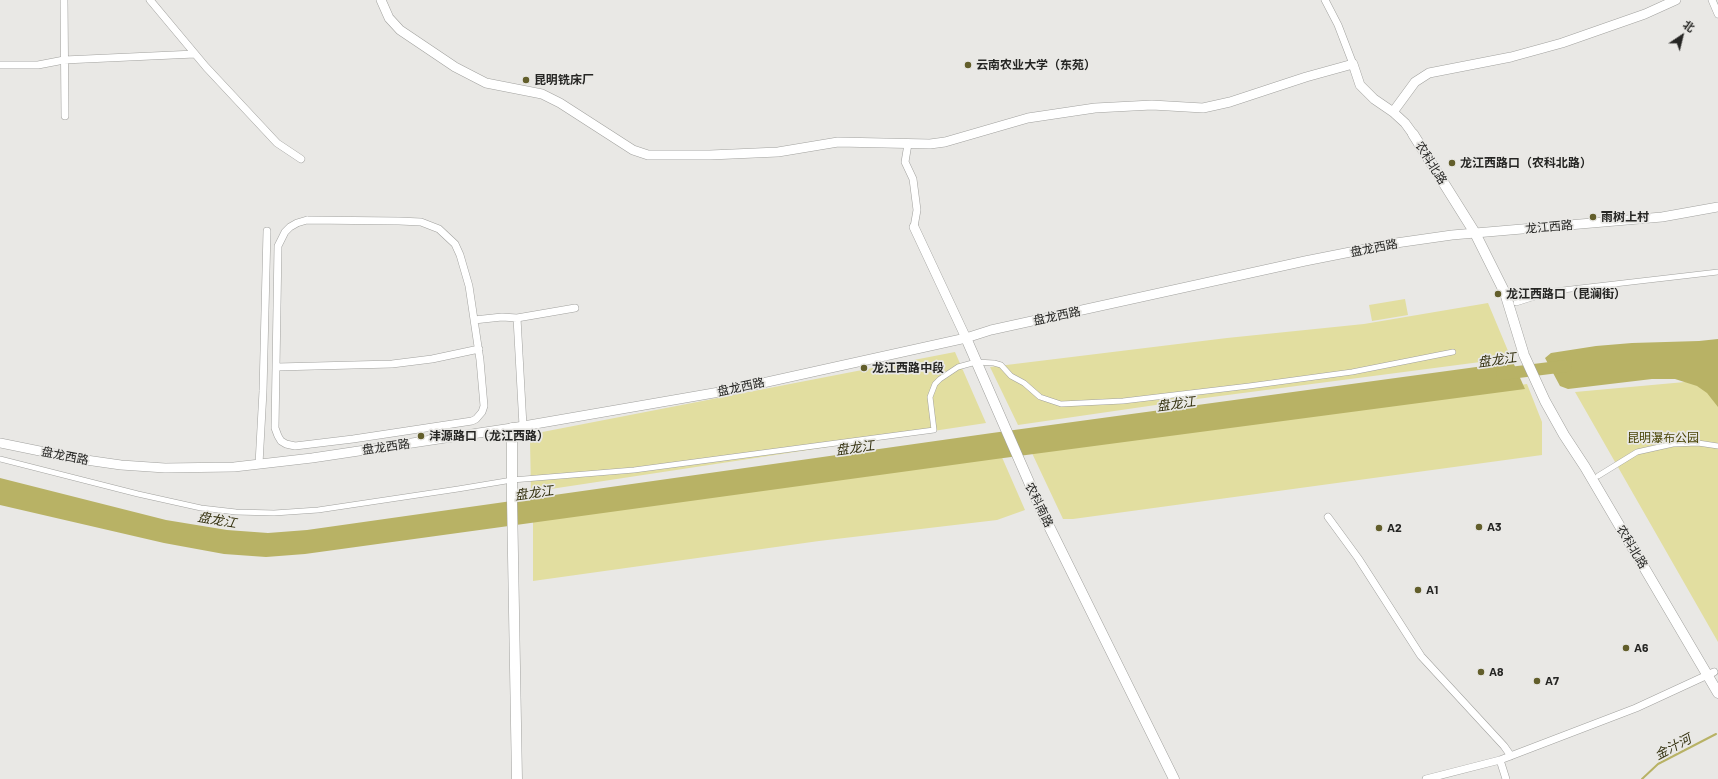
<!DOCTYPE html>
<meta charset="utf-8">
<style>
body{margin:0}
#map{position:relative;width:1718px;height:779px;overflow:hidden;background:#e9e8e5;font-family:Barlow,"Noto Sans SC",sans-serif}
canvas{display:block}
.north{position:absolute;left:1662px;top:16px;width:40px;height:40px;-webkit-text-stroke:3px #e9e8e5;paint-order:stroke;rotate:35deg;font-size:11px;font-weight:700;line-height:16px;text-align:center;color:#262624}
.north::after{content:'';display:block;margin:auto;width:14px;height:18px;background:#262624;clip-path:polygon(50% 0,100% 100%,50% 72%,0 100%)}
</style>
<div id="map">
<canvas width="1718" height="779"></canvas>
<div class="north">北</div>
</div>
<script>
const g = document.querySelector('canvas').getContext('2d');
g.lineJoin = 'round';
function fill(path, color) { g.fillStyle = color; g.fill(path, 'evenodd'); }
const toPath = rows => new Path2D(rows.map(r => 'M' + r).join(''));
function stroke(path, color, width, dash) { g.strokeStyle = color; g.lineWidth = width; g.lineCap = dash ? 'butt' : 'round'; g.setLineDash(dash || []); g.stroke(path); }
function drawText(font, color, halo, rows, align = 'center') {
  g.font = font + ' Barlow,"Noto Sans SC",sans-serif'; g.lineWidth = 3.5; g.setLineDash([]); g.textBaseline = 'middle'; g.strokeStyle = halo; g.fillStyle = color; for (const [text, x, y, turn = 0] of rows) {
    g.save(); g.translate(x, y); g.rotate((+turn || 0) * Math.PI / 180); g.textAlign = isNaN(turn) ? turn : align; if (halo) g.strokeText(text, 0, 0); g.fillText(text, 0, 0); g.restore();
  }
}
const green = toPath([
 [1405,299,1408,315,1372,321,1369,305],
 [1488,303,1511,358,1197,399,1018,425,990,367,1227,338,1364,324],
 [955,352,986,423,531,492,530,440,532,434],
 [1718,379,1718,642,1575,392],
 [1527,384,1542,422,1542,455,1073,519,1063,519,1031,451],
 [1001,455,1025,510,997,520,819,541,533,581,533,520]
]);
const water = toPath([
 [1718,339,1718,407,1707,393,1697,386,1675,379,1652,379,1568,389,1560,386,1545,358,1551,353,1596,346,1632,343,1699,341],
 [1513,362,1525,389,996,459,305,554,266,557,224,554,164,543,0,505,0,478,166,520,227,530,268,533,307,530,992,433]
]);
const stream = toPath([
 [1642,779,1658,764,1716,734]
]);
const river = toPath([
 [1502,374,1566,366]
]);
const pedestrian = toPath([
 [1516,303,1554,291,1718,272],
 [0,459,138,494,201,508,236,512,274,513,318,510,458,489,512,480,634,470,934,430,930,397,935,384,940,379,958,367,976,362,994,363,1001,365,1011,376,1024,383,1040,397,1061,404,1123,401,1249,386,1352,372,1453,352],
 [1598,476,1637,452,1673,444,1698,443,1718,446]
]);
const minor = toPath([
 [64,0,65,116],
 [150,0,206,67,277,143,301,159],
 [1325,0,1338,25,1353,64],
 [1712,0,1718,14],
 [0,65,38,65,64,60,195,54],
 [908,144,905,162,913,179,917,210,914,227],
 [307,220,399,221,421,222,439,229,455,244,460,255,469,286,480,360,484,406,482,412,476,419,472,421,353,439,295,446,286,444,281,441,278,436,275,428,278,246,285,232,290,227,297,223,307,220],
 [517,318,523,426],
 [474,320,502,317,517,318,575,308],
 [277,367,392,364,432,359,479,349],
 [259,464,263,391,267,231],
 [1328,517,1358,558,1421,656,1504,746,1511,756],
 [1500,760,1506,779],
 [1426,779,1500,760,1636,708,1714,672]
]);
const tertiary = toPath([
 [381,0,389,18,400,30,455,67,486,83,542,94,560,103,633,150,648,155,710,155,778,152,838,142,930,144,945,142,1028,118,1095,108,1152,105,1203,108,1230,102,1306,77,1353,64,1360,85,1374,99,1393,112,1405,123,1413,134],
 [1393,112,1415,82,1429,73,1511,57,1562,43,1645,14,1676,0],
 [914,227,966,338],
 [0,443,79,459,121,465,165,468,234,467,312,458,512,428,731,390,966,338,991,330,1305,261,1396,243,1452,235,1662,217,1718,207]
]);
const secondary = toPath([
 [1413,134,1475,233,1505,293,1524,355,1545,401,1564,435,1585,467,1718,693],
 [966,338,1042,512,1174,779],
 [512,428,512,499,517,779]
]);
const markers = [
 [968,65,4,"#625e2b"],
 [526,80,4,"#625e2b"],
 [1452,163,4,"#625e2b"],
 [1593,217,4,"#625e2b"],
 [1498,294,4,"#625e2b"],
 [864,368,4,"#625e2b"],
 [421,436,4,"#625e2b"],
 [1479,527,4,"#625e2b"],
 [1379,528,4,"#625e2b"],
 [1418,590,4,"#625e2b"],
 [1626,648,4,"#625e2b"],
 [1481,672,4,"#625e2b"],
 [1537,681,4,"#625e2b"]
];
const poiNames = [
 ["云南农业大学（东苑）",976,65],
 ["昆明铣床厂",534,80],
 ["龙江西路口（农科北路）",1460,163],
 ["雨树上村",1601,217],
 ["龙江西路口（昆澜街）",1506,294],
 ["龙江西路中段",872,368],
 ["沣源路口（龙江西路）",429,436],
 ["A3",1487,527],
 ["A2",1387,528],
 ["A1",1426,590],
 ["A6",1634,648],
 ["A8",1489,672],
 ["A7",1545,681]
];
const streetNames = [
 ["农科北路",1431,163,58],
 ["龙江西路",1549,227,-5],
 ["盘龙西路",1374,248,-11],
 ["盘龙西路",1057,316,-12],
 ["盘龙西路",741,387,-12],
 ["盘龙西路",386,447,-8],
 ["盘龙西路",65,456,11],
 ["农科南路",1039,505,64],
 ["农科北路",1632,547,59]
];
const parkNames = [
 ["昆明瀑布公园",1663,438]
];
const waterNames = [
 ["盘龙江",1497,360,-8],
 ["盘龙江",1176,404,-8],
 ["盘龙江",855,448,-8],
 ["盘龙江",534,493,-8],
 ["盘龙江",217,520,10],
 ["金汁河",1673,747,-28]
];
fill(green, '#e2dea0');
fill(water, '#b8b265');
stroke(stream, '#b8b265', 2);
stroke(river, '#b8b265', 12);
stroke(pedestrian, '#a1a19e', 6);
stroke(minor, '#a1a19e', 8);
stroke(tertiary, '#a1a19e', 10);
stroke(secondary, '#a1a19e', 11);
stroke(pedestrian, '#fff', 5);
stroke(minor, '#fff', 7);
stroke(tertiary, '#fff', 9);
stroke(secondary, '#fff', 10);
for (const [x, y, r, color] of markers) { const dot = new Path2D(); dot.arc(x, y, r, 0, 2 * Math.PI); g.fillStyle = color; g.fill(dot); stroke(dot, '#e9e8e5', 1.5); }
drawText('bold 12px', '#262624', '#e9e8e5', poiNames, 'left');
drawText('12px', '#262624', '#e9e8e5', streetNames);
drawText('12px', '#494405', '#e9e8e5', parkNames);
drawText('italic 13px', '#33300e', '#e9e8e5', waterNames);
</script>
